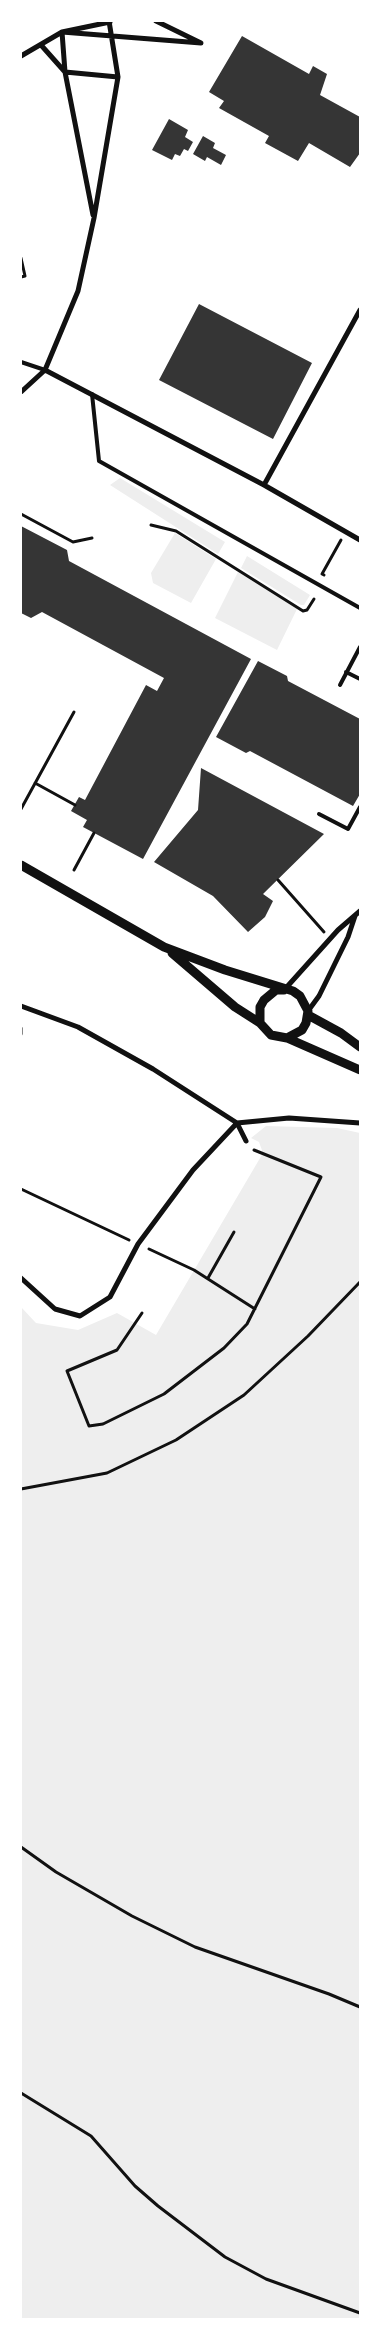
<!DOCTYPE html>
<style>
body{margin:0}
#map{position:relative;width:381px;height:2340px;overflow:hidden;background:#fff;font-family:"PT Serif",serif}
canvas{display:block}
.frame{position:absolute;inset:0;border:22px solid #fff;pointer-events:none}
</style>
<div id="map">
<canvas width="381" height="2340"></canvas>
<div class="frame"></div>
</div>
<script>
const g = document.querySelector('canvas').getContext('2d');
g.lineJoin = 'round';
function fill(path, color) { g.fillStyle = color; g.fill(path, 'evenodd'); }
const toPath = rows => new Path2D(rows.map(r => 'M' + r).join(''));
function stroke(path, color, width, dash) { g.strokeStyle = color; g.lineWidth = width; g.lineCap = dash ? 'butt' : 'round'; g.setLineDash(dash || []); g.stroke(path); }
const green = toPath([
 [120,478,225,542,218,554,110,485],
 [175,533,216,559,191,603,153,583,151,573],
 [247,556,310,595,304,605,301,605,241,568],
 [238,572,297,609,277,650,215,618],
 [266,1126,337,1128,360,1133,360,2319,21,2319,21,1307,36,1323,78,1330,117,1313,156,1335,263,1153,259,1142,251,1138]
]);
const building = toPath([
 [242,36,309,74,313,66,327,74,320,95,360,117,360,153,350,167,309,143,298,161,265,143,269,136,219,108,224,101,209,92],
 [169,119,188,130,185,137,193,142,188,151,184,149,180,156,175,154,172,160,152,150],
 [203,136,215,143,213,148,226,155,221,165,207,157,205,161,193,154],
 [199,304,312,363,273,439,159,380],
 [21,526,67,550,69,561,251,659,143,859,83,827,87,820,71,811,79,797,85,800,146,685,157,691,164,678,42,612,31,618,21,613],
 [258,661,287,676,288,681,360,719,360,794,353,806,250,751,246,753,216,737],
 [201,768,324,834,263,894,273,901,265,917,248,932,213,896,154,862,198,810]
]);
const path = toPath([
 [21,258,25,276,21,277],
 [21,514,73,542,92,538],
 [151,525,176,531,303,611,307,610,314,599],
 [324,575,322,574,341,540],
 [35,783,75,805],
 [21,809,74,712],
 [74,870,94,833],
 [278,880,324,932],
 [21,1028,21,1034],
 [21,1189,129,1240],
 [149,1249,194,1270,255,1309],
 [208,1278,234,1232],
 [142,1313,117,1350,67,1371,89,1426,103,1424,164,1394,224,1348,247,1324,321,1177,254,1150],
 [21,1489,107,1473,176,1440,244,1395,308,1336,360,1282],
 [21,1847,56,1872,132,1916,195,1947,329,1994,360,2007],
 [21,2093,91,2136,135,2186,158,2206,225,2257,266,2279,360,2313]
]);
const service = toPath([
 [21,362,45,370],
 [92,394,99,461,360,608],
 [346,672,360,679],
 [340,685,360,647],
 [319,814,348,829,360,807]
]);
const minor = toPath([
 [41,45,65,72,118,77],
 [21,56,62,32,110,22],
 [93,215,65,72,62,32,201,43,156,21],
 [45,370,264,485,360,540],
 [21,392,45,370,78,291,94,218,118,77,109,21],
 [264,485,360,310],
 [285,989,338,930,360,911],
 [21,1006,78,1027,153,1069,237,1123,246,1141],
 [308,1011,319,996,348,937,355,916],
 [21,1278,55,1309,80,1316,110,1297,138,1244,193,1170,237,1123,289,1118,360,1123]
]);
const tertiary = toPath([
 [21,865,164,947,225,970,293,991,300,996,308,1011,306,1023,302,1030,287,1038],
 [172,953,235,1007,260,1023,271,1035,287,1038,360,1070],
 [308,1015,341,1033,360,1047],
 [260,1023,260,1007,264,1000,276,990,284,990]
]);
fill(green, '#eee');
fill(building, '#353535');
stroke(path, '#111', 3);
stroke(service, '#111', 4);
stroke(minor, '#111', 5);
stroke(tertiary, '#111', 9);
</script>
